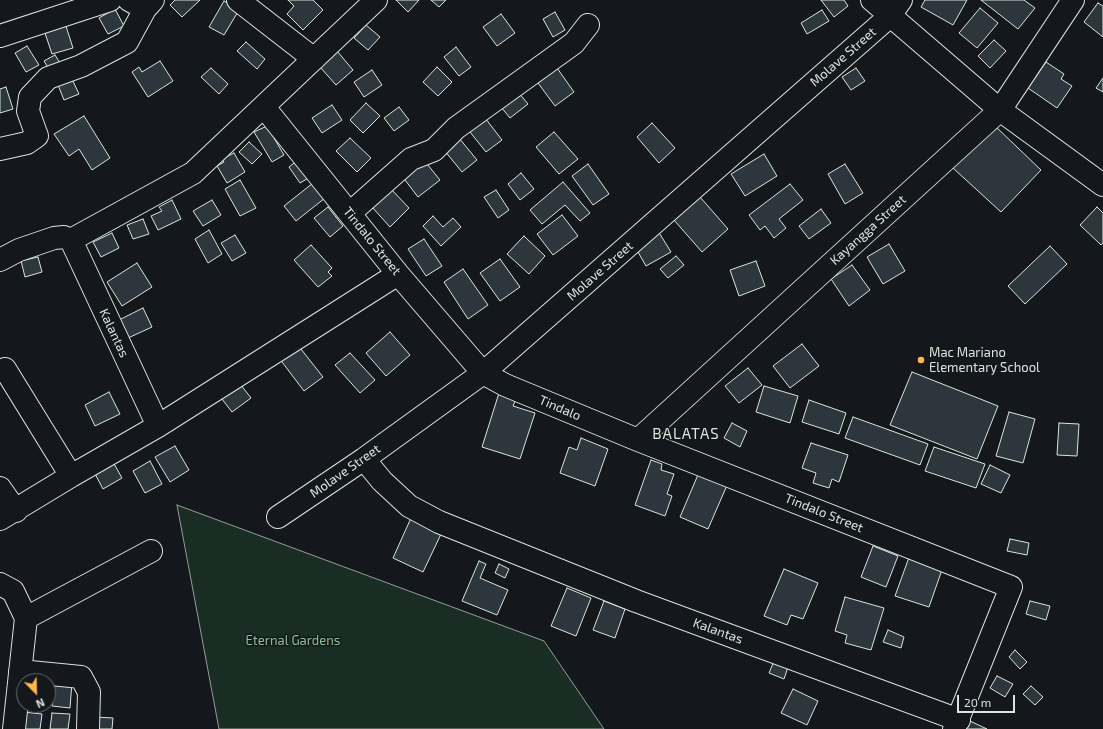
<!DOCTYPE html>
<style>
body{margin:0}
#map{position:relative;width:1103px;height:729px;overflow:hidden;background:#14181c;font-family:"Exo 2",sans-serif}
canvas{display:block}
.north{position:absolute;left:16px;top:673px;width:40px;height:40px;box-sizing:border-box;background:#14181c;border:1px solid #626a69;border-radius:50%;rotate:157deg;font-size:11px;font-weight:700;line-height:16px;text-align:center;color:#d8e6dc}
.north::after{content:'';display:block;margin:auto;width:14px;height:18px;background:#ffb74d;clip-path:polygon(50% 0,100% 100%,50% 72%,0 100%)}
.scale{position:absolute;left:957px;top:695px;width:58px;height:18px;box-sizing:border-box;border:2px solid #d8e6dc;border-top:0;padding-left:5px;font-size:12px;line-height:14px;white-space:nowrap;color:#d8e6dc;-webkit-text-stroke:3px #14181c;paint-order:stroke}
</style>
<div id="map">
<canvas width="1103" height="729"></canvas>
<div class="north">N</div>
<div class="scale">20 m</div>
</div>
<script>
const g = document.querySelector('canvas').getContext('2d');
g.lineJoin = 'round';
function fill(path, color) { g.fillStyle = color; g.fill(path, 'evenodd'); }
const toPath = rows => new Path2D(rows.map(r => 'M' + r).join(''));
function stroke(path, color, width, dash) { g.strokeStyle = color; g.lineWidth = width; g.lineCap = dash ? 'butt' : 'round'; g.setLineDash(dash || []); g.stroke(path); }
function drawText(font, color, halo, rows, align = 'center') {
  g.font = font + ' "Exo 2",sans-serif'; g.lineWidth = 3; g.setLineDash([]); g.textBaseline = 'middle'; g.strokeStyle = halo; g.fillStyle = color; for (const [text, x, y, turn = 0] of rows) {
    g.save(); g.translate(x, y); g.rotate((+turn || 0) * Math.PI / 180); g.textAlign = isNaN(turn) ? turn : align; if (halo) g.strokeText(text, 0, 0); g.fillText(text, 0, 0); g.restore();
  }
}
const green = toPath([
 [177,505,544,641,604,729,219,729,177,505]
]);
const building = toPath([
 [175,0,200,0,182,17,170,5,175,0],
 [288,0,313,0,323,10,303,30,287,14,294,6,288,0],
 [396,0,419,0,408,12,396,0],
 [431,0,446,0,439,7,431,0],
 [821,0,844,0,848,6,834,17,821,0],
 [925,0,967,0,953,25,921,7,925,0],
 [981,0,1024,0,1035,8,1018,29,981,0],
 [224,1,239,10,224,35,209,27,224,1],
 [1098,3,1103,6,1103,37,1084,22,1098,3],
 [980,8,998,23,977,48,959,33,980,8],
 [115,9,124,26,108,34,99,18,115,9],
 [822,10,829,21,807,34,801,23,822,10],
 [555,12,565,30,553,37,543,19,555,12],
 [501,14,515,33,497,46,483,27,501,14],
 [64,20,73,48,52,54,43,27,64,20],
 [366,25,380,37,368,50,354,38,366,25],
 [994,40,1006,51,990,68,978,56,994,40],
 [246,42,265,59,257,69,237,51,246,42],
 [27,46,39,65,26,72,15,53,27,46],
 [456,47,471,67,459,76,444,57,456,47],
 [337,51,353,70,336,85,320,67,337,51],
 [55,55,63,68,52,74,44,61,55,55],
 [160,61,173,81,148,97,132,72,139,67,142,72,160,61],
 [1046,62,1064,74,1061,79,1072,86,1057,108,1028,88,1046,62],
 [437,67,452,82,438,96,423,82,437,67],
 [211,68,228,84,219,94,201,77,211,68],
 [557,68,574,92,555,106,538,83,557,68],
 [856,68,865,81,851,90,842,77,856,68],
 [372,70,382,85,364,97,354,82,372,70],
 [1103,78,1103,92,1096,88,1103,78],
 [72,79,79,94,64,100,58,85,72,79],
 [6,87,13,109,0,113,0,89,6,87],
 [514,87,528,104,510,118,497,102,514,87],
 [366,103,380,116,363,133,350,120,366,103],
 [332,105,342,120,322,133,312,118,332,105],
 [399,107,409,120,394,131,384,118,399,107],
 [482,114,502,140,486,152,466,127,482,114],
 [84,116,110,158,92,170,79,149,69,156,54,134,84,116],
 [652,123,675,148,659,163,637,137,652,123],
 [994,125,1041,170,1001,212,953,168,994,125],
 [267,126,284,155,272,162,254,132,267,126],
 [554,132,578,159,559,174,536,147,554,132],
 [350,138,371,158,357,172,336,151,350,138],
 [459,138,477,160,462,172,444,150,459,138],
 [249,142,262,154,252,164,239,152,249,142],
 [234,153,245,172,227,183,217,166,224,162,222,159,234,153],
 [764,154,777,176,745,196,731,174,764,154],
 [423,159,440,180,418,197,402,176,423,159],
 [298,160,310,177,300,183,289,167,298,160],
 [588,164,609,194,593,205,572,176,588,164],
 [845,164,863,193,845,204,828,174,845,164],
 [521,173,534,189,520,200,508,184,521,173],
 [240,180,256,208,240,216,225,189,240,180],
 [563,182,590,213,580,221,565,205,542,224,530,210,563,182],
 [313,183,325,198,296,221,284,206,313,183],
 [790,184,803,200,779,219,786,228,774,238,765,226,760,230,749,215,790,184],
 [390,188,409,208,390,227,371,206,390,188],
 [496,190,509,210,498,218,484,197,496,190],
 [700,197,728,229,702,252,674,220,700,197],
 [172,200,181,219,158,230,151,216,162,211,159,207,172,200],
 [212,200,221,215,203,226,193,211,212,200],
 [328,207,343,226,330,237,314,218,328,207],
 [1097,207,1103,213,1103,243,1101,245,1080,225,1097,207],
 [821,209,831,223,809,239,799,226,821,209],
 [562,215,578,236,553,255,537,234,562,215],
 [433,216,443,227,453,218,461,227,441,246,423,226,433,216],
 [143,219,149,234,133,239,127,225,143,219],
 [209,230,222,254,208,263,195,239,209,230],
 [658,231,671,252,646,266,634,245,658,231],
 [112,233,119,248,101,257,93,242,112,233],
 [235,235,246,253,232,261,221,243,235,235],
 [524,236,545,256,529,274,507,254,524,236],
 [424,239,442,266,426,276,408,249,424,239],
 [889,244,905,271,883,284,867,257,889,244],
 [311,245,332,268,328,272,332,276,318,287,294,260,311,245],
 [1050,246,1067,264,1025,304,1008,286,1050,246],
 [676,256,684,265,668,278,660,269,676,256],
 [38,257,42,272,25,277,21,261,38,257],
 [500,259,520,287,500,301,480,273,500,259],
 [756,261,765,286,739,296,730,270,756,261],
 [137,263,152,287,122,306,107,282,137,263],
 [852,265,870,290,849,306,831,279,852,265],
 [463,269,488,305,468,319,444,282,463,269],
 [143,308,152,327,128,338,119,320,143,308],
 [390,332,410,355,386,376,366,353,390,332],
 [297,344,323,377,304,391,279,358,297,344],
 [802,344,819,366,790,388,773,366,802,344],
 [350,353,375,380,360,393,335,365,350,353],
 [748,368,762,385,739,403,725,386,748,368],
 [912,372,998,406,977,459,890,425,912,372],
 [237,380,251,398,232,412,218,394,237,380],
 [764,386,798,396,790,423,756,412,764,386],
 [109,392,120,414,95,426,85,405,109,392],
 [499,393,516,399,513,406,535,413,520,459,482,447,499,393],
 [809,400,846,413,839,434,802,422,809,400],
 [1009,412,1035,419,1023,463,996,456,1009,412],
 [853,417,928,444,920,465,845,438,853,417],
 [732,423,747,431,740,447,724,438,732,423],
 [1059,423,1079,424,1077,456,1057,455,1059,423],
 [581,438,608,449,595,486,560,473,569,447,577,450,581,438],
 [811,443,848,455,839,482,832,479,829,488,813,483,816,473,802,468,811,443],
 [175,446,189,470,170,482,155,457,175,446],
 [934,447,985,464,976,488,925,471,934,447],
 [112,460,122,478,103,489,93,470,112,460],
 [651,460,662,464,661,470,674,474,667,494,672,496,665,516,635,505,651,460],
 [150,461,162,484,145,493,133,471,150,461],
 [990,465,1010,475,1001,493,981,484,990,465],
 [700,470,728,483,708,529,680,517,700,470],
 [411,518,442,532,423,572,393,558,411,518],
 [1010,539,1029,543,1027,555,1007,551,1010,539],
 [873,546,898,556,886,587,861,577,873,546],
 [911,552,944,564,929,607,895,596,911,552],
 [479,561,486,564,480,578,508,590,497,615,462,601,479,561],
 [499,564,509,569,505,578,495,573,499,564],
 [784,569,818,583,803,619,791,615,787,625,764,616,784,569],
 [567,588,591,598,576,636,551,626,567,588],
 [845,597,884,608,871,650,845,643,847,635,835,631,845,597],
 [604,601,625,609,615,638,593,630,604,601],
 [1030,601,1050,606,1046,620,1026,614,1030,601],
 [888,630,904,637,901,648,883,642,888,630],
 [1015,650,1027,662,1020,669,1009,657,1015,650],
 [774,661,788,667,784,679,769,673,774,661],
 [997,676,1013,684,1005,697,990,688,997,676],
 [54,680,72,682,70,708,52,706,54,680],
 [1031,686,1043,697,1035,705,1023,694,1031,686],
 [793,689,818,701,807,725,781,713,793,689],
 [23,712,42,714,40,729,22,729,23,712],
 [52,713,70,714,68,729,50,729,52,713],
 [95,717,113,718,112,729,94,729,95,717],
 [970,721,987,729,966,729,970,721]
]);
const minor = toPath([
 [129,0,145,9],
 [238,0,314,59],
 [872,0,1000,110,1103,185],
 [0,36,110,0],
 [264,107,398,274,483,373,505,385,638,440,1011,587,954,729],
 [0,149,27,143,37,136,28,111,30,97,48,78,81,66,127,42,145,9,153,0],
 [350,213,411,159,434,150,456,128,574,43,588,25],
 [71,240,158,426],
 [0,260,19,250,54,238,64,237,71,240,193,173,376,0],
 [5,369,71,476],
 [638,440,1000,110,1073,0],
 [364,459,382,481,409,506,439,522,636,601,959,720],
 [0,488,16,511],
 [278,517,364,459,483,373,889,17,901,0],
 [0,519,71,476,158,426,398,274],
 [0,584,13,591,26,618,14,729],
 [26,618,151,551],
 [20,671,81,677,89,692,88,729]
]);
const markers = [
 [921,360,4,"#ffb74d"]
];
const streetNames = [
 ["Molave Street",843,57,-41],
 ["Kayangga Street",868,230,-42],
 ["Tindalo Street",372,241,51],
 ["Molave Street",600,271,-41],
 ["Kalantas",114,333,65],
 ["Tindalo",560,408,23],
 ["Molave Street",345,471,-35],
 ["Tindalo Street",824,513,22],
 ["Kalantas",718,631,20]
];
const poiNames = [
 ["Mac Mariano",929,353],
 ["Elementary School",929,368]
];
const parkNames = [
 ["Eternal Gardens",293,641]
];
const quarterNames = [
 ["BALATAS",686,434]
];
fill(green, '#1a2d24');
stroke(green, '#939e99', 1);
fill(building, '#2c363c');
stroke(building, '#d8e6dc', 1);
stroke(minor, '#d8e6dc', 24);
stroke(minor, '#14181c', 22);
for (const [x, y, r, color] of markers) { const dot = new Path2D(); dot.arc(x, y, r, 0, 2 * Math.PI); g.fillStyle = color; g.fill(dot); stroke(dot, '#14181c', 1.5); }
drawText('13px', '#d8e6dc', '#14181c', streetNames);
drawText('13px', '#d8e6dc', '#14181c', poiNames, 'left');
drawText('13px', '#8ac095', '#14181c', parkNames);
g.letterSpacing = '1px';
drawText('15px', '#d8e6dc', '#14181c', quarterNames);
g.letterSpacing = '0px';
</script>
